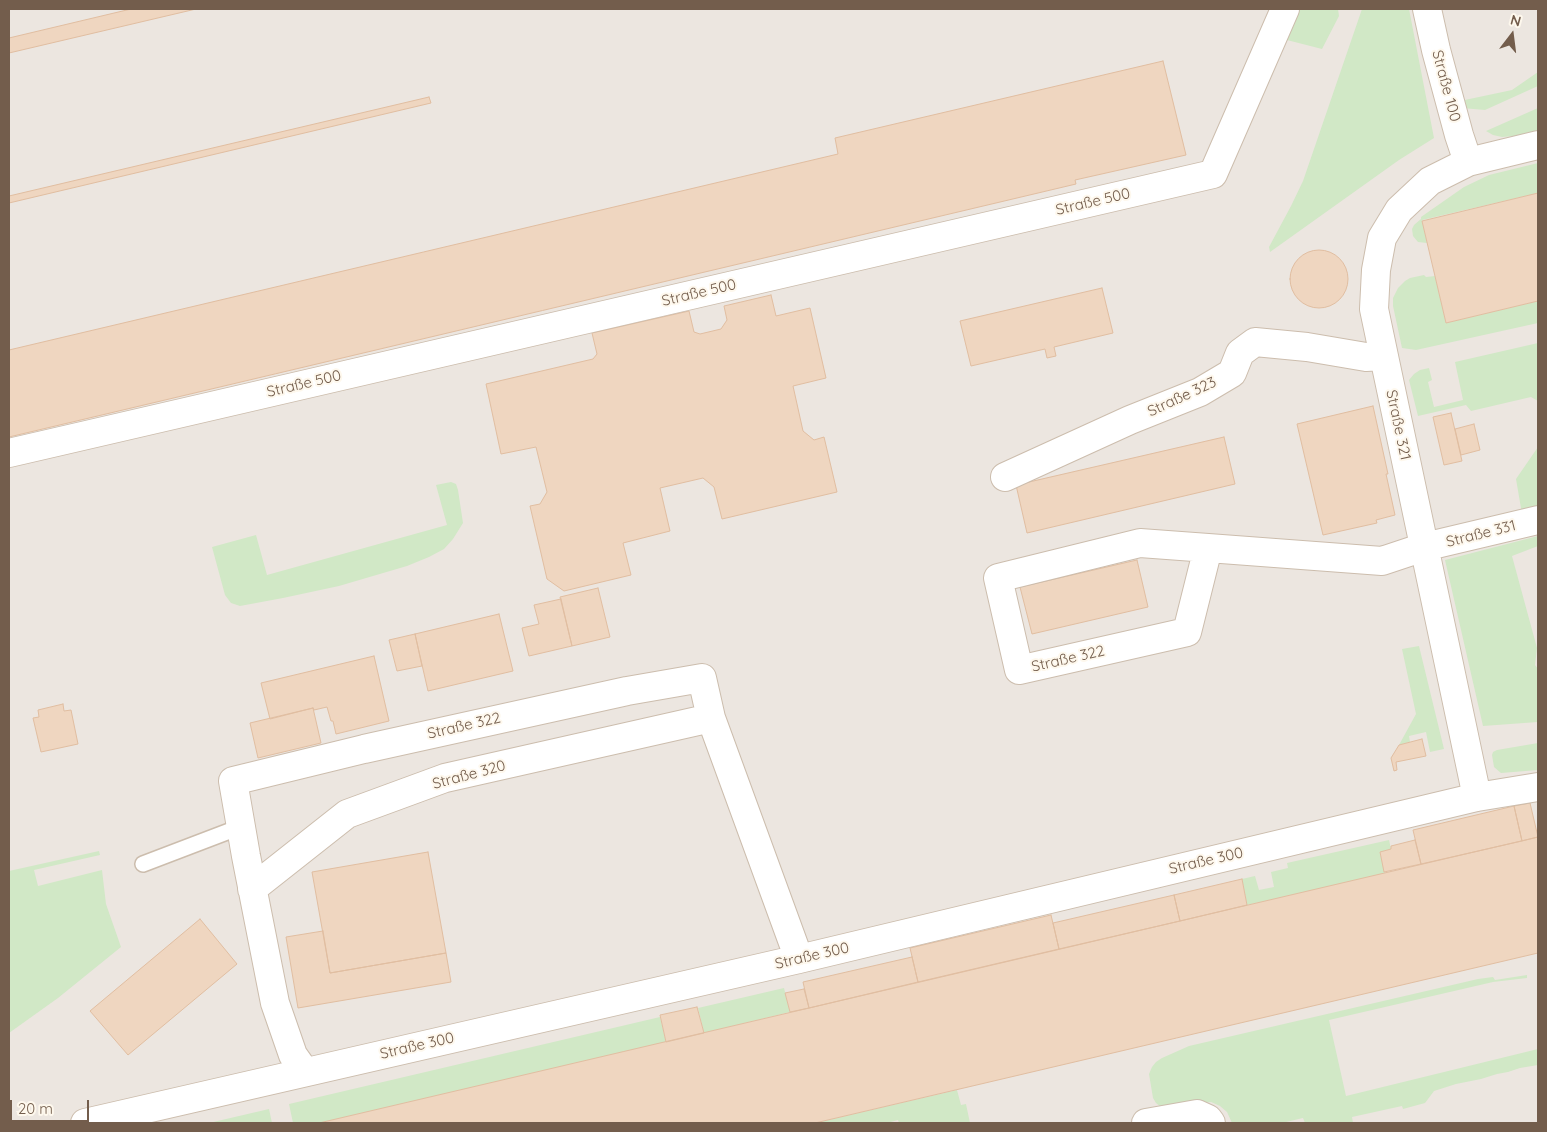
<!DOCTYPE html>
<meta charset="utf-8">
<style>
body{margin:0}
#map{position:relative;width:1547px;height:1132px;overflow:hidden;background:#fbf5e7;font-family:Quicksand,sans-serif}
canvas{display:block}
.frame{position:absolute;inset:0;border:10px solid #735d4c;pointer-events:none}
.north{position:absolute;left:1487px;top:10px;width:50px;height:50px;-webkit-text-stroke:4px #fef8ed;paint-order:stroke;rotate:15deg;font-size:14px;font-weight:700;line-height:20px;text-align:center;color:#735d4c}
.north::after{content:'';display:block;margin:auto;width:18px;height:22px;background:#735d4c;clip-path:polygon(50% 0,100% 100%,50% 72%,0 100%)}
.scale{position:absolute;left:10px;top:1100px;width:79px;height:22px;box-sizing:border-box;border:2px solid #735d4c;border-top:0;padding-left:6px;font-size:15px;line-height:18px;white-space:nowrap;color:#735d4c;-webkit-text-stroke:4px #fef8ed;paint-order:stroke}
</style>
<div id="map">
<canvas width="1547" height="1132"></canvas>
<div class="frame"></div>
<div class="north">N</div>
<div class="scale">20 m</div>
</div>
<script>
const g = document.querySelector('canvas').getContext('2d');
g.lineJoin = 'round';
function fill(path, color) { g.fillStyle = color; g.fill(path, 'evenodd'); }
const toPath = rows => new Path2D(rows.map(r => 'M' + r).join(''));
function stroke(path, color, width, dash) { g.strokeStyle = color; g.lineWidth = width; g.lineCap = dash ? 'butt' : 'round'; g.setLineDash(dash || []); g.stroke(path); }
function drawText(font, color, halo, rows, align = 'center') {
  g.font = font + ' Quicksand,sans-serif'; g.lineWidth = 4; g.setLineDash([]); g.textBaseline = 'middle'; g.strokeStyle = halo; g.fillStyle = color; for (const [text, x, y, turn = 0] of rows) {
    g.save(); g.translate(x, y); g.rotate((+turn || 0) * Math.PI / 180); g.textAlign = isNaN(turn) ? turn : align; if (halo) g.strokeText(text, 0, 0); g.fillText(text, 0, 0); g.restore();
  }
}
const industrial = toPath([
 [9,9,1538,9,1538,1123,9,1123]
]);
const green = toPath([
 [1298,9,1338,9,1339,16,1322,49,1283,39],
 [1362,9,1409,9,1434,138,1399,160,1270,252,1269,247,1291,206,1303,181],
 [1538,72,1538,86,1485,110,1462,108,1460,101,1512,90],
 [1538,108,1538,130,1515,136,1502,137,1493,135,1486,131],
 [1538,163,1538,193,1422,220,1427,243,1418,242,1413,236,1412,229,1414,225,1421,219,1421,217,1464,187,1489,175],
 [1424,275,1426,277,1435,276,1446,323,1538,301,1538,323,1416,350,1402,348,1393,306,1393,298,1398,288,1405,281,1410,278],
 [1538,343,1538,401,1531,397,1471,411,1466,405,1418,416,1409,380,1414,374,1420,370,1429,368,1432,380,1428,382,1434,407,1463,400,1455,362],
 [1538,447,1538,510,1522,514,1516,479],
 [451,482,456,484,458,490,463,523,453,539,444,549,429,557,407,566,339,586,283,598,240,606,231,603,225,595,212,547,256,535,267,575,447,525,436,485],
 [1538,536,1538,546,1512,556,1537,648,1535,665,1538,669,1538,722,1483,726,1445,560],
 [1419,646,1444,749,1430,752,1426,732,1409,736,1410,742,1399,745,1416,714,1402,649],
 [1538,743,1538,770,1501,773,1494,767,1492,755,1493,752,1497,750],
 [1389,840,1391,849,1380,852,1385,874,1247,905,1242,879,1255,876,1259,890,1274,887,1271,872,1288,868,1287,863],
 [99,851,100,855,34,870,38,886,102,870,106,904,121,947,58,998,9,1033,9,871],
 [1527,975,1527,978,1493,982,1329,1020,1346,1096,1538,1049,1538,1065,1520,1068,1508,1072,1497,1074,1481,1079,1456,1084,1434,1091,1425,1103,1403,1109,1402,1106,1352,1117,1353,1123,1305,1123,1303,1118,1282,1123,1232,1123,1227,1112,1220,1106,1211,1102,1161,1107,1156,1103,1153,1098,1149,1074,1152,1067,1156,1062,1162,1058,1189,1046,1478,979,1493,977,1495,980],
 [784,988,790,1012,704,1033,698,1008],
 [660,1017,666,1042,320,1123,293,1123,289,1104],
 [957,1090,961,1105,966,1104,970,1123,899,1123,898,1120,887,1123,815,1123],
 [269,1109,272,1123,209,1123]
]);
const building = toPath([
 [131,9,196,9,9,53,9,38,131,9],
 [1163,61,1186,155,1075,180,1076,184,9,437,9,350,838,154,835,138,1163,61],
 [429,97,431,103,9,203,9,196,429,97],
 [1538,193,1538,301,1446,323,1422,221,1538,193],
 '1290 279a29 29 0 1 1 58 0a29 29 0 1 1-58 0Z',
 [1102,288,1113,333,1054,347,1056,356,1047,358,1045,349,971,366,960,321,1102,288],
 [771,295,776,316,810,308,826,378,793,386,803,431,814,440,824,437,837,492,722,519,714,487,703,478,660,488,670,531,623,543,631,575,564,591,547,579,530,506,540,504,547,492,536,447,501,454,486,384,593,359,597,354,592,333,689,311,694,332,700,334,721,329,727,320,724,306,771,295],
 [1373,406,1388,474,1386,474,1395,515,1376,520,1377,523,1323,535,1297,424,1373,406],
 [1451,413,1462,461,1444,465,1433,417,1451,413],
 [1474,424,1480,450,1461,455,1455,429,1474,424],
 [1224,437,1235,484,1027,533,1016,485,1224,437],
 [1137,560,1148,607,1032,634,1020,587,1137,560],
 [598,588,610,637,572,646,560,597,598,588],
 [561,599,572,646,529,656,522,628,539,624,534,605,561,599],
 [499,614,513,671,428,691,415,634,499,614],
 [415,634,422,666,397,671,389,640,415,634],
 [374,656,389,721,336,734,333,721,331,721,327,707,314,710,313,708,270,719,261,683,374,656],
 [63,704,64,711,71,710,78,744,41,752,33,718,39,717,38,710,63,704],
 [313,708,321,743,258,758,250,723,313,708],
 [1422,739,1426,756,1396,762,1397,770,1394,771,1391,758,1399,745,1422,739],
 [1530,803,1538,837,1522,841,1514,806,1530,803],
 [1514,806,1522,841,1421,864,1413,830,1514,806],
 [1538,837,1538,953,815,1123,319,1123,1538,837],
 [1415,840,1421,864,1384,872,1380,852,1391,849,1391,846,1415,840],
 [428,852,446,953,330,973,312,872,428,852],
 [1242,879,1247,905,1180,921,1174,895,1242,879],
 [1174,895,1180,921,1059,949,1053,923,1174,895],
 [1051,915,1059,949,918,982,910,948,1051,915],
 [200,919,237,964,128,1055,90,1011,200,919],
 [323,931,330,973,446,953,451,982,298,1008,286,937,323,931],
 [912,957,918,982,809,1008,803,982,912,957],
 [804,989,809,1008,790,1012,785,993,804,989],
 [697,1007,704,1033,666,1042,660,1015,697,1007]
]);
const service = toPath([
 [143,864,240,827]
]);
const minor = toPath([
 [1427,9,1436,50,1459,135,1468,162],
 [9,453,1213,174,1285,9],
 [1005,477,1130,420,1200,392,1232,373,1240,353,1255,342,1307,347,1366,357,1383,356],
 [1208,548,1187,632,1019,670,998,578,1140,543,1208,548,1382,561,1424,547,1538,520],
 [1477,797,1374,309,1376,270,1382,238,1399,210,1430,181,1468,162,1538,145],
 [252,889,347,814,445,778,711,718],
 [305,1072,293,1055,275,1003,246,856,233,781,364,749,627,691,702,678,711,718,799,959],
 [85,1123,799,959,1477,797,1538,787],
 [1146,1123,1197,1114,1208,1119,1211,1123]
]);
const streetNames = [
 ["Straße 100",1446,86,75],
 ["Straße 500",1093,202,-13],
 ["Straße 500",699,293,-13],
 ["Straße 500",304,384,-13],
 ["Straße 323",1182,397,-25],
 ["Straße 321",1398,425,78],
 ["Straße 331",1481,534,-14],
 ["Straße 322",1068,659,-13],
 ["Straße 322",464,726,-13],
 ["Straße 320",469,775,-15],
 ["Straße 300",1206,861,-13],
 ["Straße 300",812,956,-13],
 ["Straße 300",417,1046,-13]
];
fill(industrial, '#ece6e0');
fill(green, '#d1e8c6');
fill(building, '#efd6c0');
stroke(building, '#e1bea1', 1);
stroke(service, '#ccbdad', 18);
stroke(minor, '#ccbdad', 30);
stroke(service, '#fff', 15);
stroke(minor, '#fff', 28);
drawText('15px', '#735d4c', '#fef8ed', streetNames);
</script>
